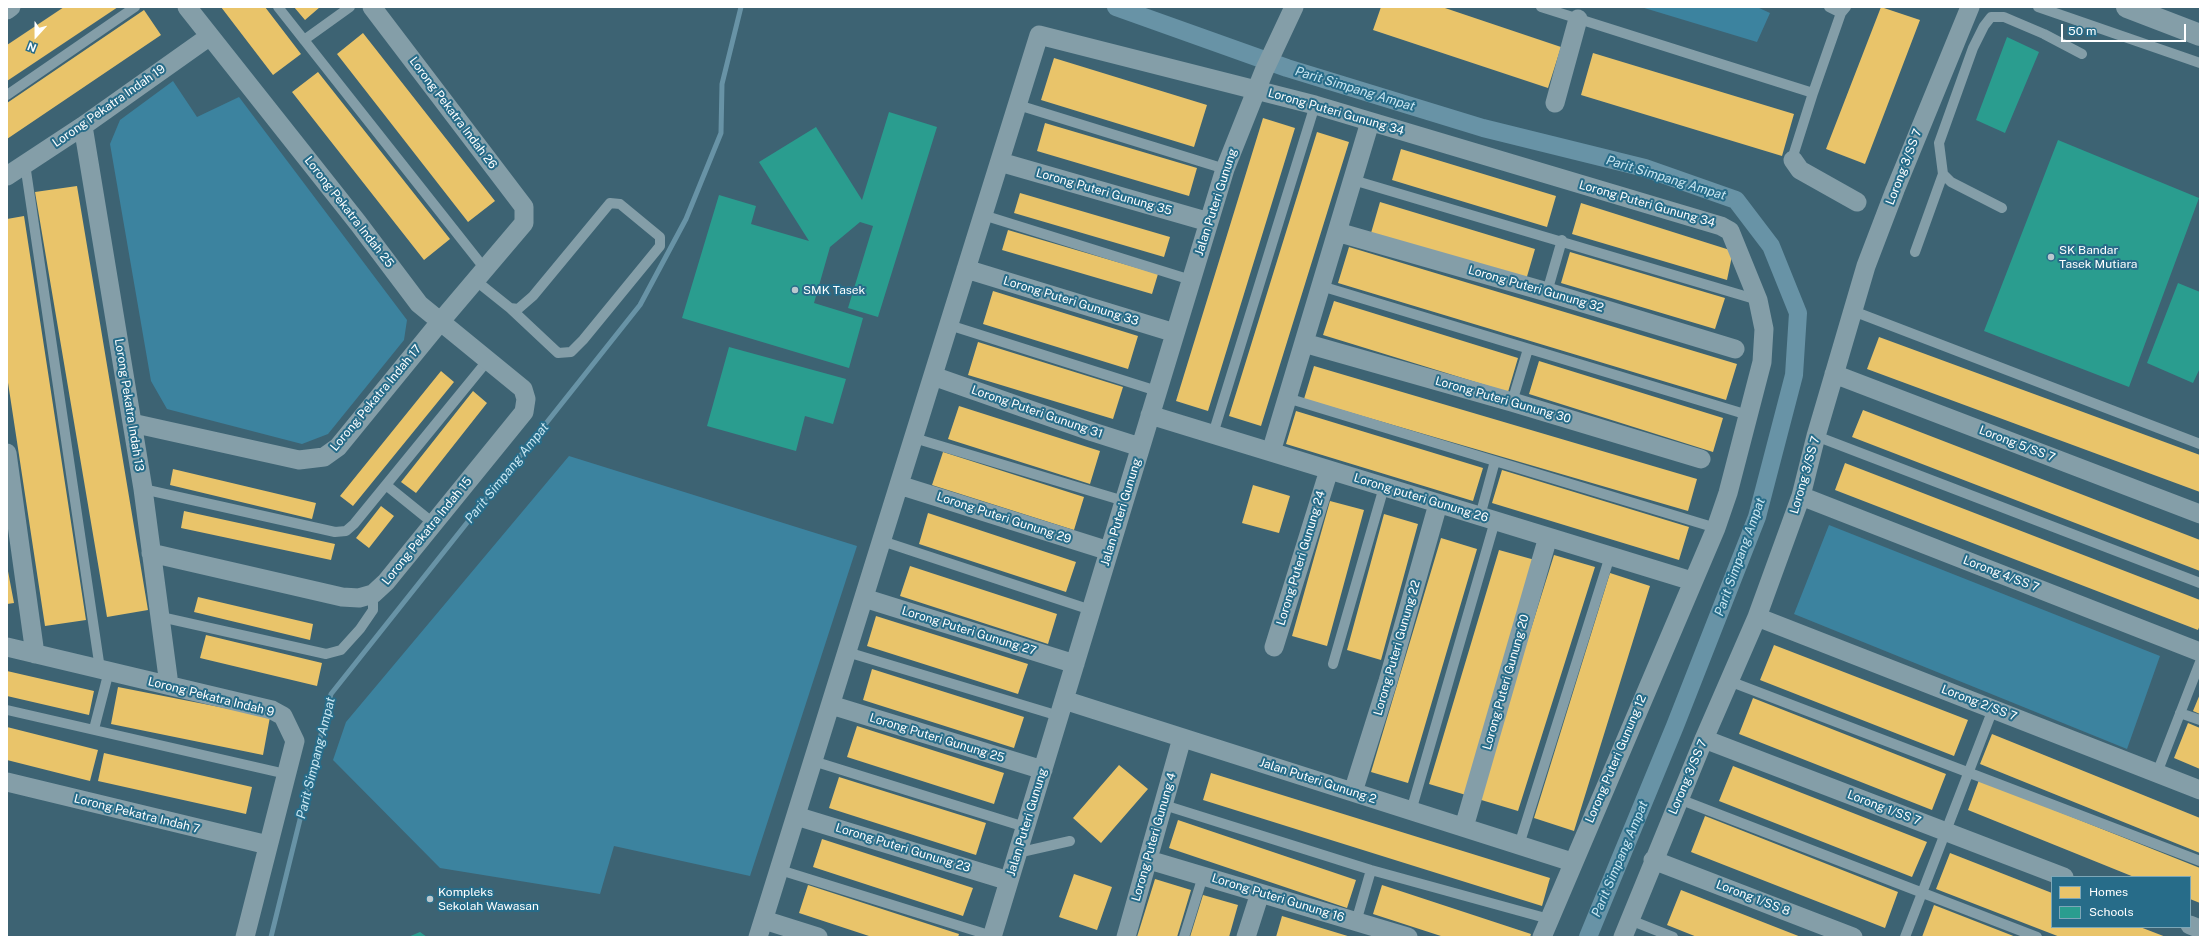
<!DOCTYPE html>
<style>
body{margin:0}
#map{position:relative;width:2207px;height:944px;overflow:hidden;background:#3d6373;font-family:"Public Sans",sans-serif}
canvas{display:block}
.frame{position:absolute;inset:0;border:8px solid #fff;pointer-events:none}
.legend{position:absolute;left:2051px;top:876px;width:140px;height:52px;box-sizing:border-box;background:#276c89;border:1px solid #7da7b8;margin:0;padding:5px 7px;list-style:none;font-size:12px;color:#fff}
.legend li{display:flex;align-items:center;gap:8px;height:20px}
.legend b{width:20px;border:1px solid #7da7b8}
.north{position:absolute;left:16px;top:16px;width:40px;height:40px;-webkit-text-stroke:3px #276c89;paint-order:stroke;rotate:201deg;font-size:11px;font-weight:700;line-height:16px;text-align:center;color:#fff}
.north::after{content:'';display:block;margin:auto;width:14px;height:18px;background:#fff;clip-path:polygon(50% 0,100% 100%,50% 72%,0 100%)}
.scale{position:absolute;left:2061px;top:24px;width:125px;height:18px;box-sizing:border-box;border:2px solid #fff;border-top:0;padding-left:5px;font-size:12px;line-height:14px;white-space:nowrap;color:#fff;-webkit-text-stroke:3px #276c89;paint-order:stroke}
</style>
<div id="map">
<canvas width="2207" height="944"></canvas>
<div class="frame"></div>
<ul class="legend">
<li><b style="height:11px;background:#e9c46a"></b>Homes</li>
<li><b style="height:11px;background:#2a9d8f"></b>Schools</li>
</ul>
<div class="north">N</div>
<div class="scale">50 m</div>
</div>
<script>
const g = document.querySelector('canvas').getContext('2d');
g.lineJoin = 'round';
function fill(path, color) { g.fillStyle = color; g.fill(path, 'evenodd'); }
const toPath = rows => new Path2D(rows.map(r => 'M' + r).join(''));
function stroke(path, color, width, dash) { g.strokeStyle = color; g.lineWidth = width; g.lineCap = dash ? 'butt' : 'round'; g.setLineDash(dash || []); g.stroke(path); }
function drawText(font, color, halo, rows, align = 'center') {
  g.font = font + ' "Public Sans",sans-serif'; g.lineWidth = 4; g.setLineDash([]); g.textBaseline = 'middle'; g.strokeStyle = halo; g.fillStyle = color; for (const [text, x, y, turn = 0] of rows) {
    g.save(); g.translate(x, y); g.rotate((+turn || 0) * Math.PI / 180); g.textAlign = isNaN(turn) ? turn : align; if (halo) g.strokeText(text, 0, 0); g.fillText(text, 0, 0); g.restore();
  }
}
const green = toPath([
 [1641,7,1757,7,1770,13,1757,42],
 [173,81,197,117,239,97,407,320,404,340,328,434,302,444,167,409,151,381,110,144,120,120],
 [569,456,857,546,750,876,614,846,600,894,440,868,333,760,346,722],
 [1829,525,2160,656,2127,749,1794,614]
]);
const homes = toPath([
 [64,7,118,7,7,81,7,45],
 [221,7,265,7,301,54,273,75],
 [294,7,320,7,305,20],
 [1381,7,1442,7,1561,47,1548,88,1373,30],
 [1881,7,1920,20,1865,164,1826,149],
 [144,10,161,35,7,139,7,103],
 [363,33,495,201,468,222,337,54],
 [1593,53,1794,114,1782,156,1581,95],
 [1054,58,1207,105,1194,147,1041,100],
 [318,72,450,239,424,260,292,92],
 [1263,118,1295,128,1208,411,1176,401],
 [1045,123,1197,168,1189,196,1037,151],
 [1317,132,1349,142,1261,426,1229,416],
 [1401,149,1556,196,1547,227,1392,180],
 [77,186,148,610,107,617,35,192],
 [1020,193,1170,237,1164,257,1014,213],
 [1380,202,1535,249,1526,280,1371,233],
 [1581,203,1733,251,1727,280,1572,234],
 [24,216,86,620,45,626,7,376,7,219],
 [1008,230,1158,274,1152,294,1002,250],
 [1349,247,1737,364,1726,400,1338,283],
 [1570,252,1725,298,1715,329,1561,283],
 [993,291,1138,336,1128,369,983,324],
 [1334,301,1518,358,1508,392,1323,335],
 [1879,337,2200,455,2200,492,1867,369],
 [978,342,1123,387,1113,419,968,375],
 [1539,361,1723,418,1713,452,1529,394],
 [1314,366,1697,479,1688,511,1304,399],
 [441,371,454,382,353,506,340,496],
 [473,391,487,403,416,493,401,482],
 [959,406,1100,451,1090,484,948,439],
 [1863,410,2200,540,2200,571,1852,437],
 [1296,411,1483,468,1473,501,1286,444],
 [943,452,1084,497,1074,530,932,485],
 [1845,463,2200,600,2200,625,2198,630,1835,490],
 [173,469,316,503,312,519,170,485],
 [1502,470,1689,527,1679,560,1492,503],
 [1253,485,1290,496,1279,533,1242,523],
 [1330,501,1364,510,1327,646,1292,636],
 [381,506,394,516,369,548,356,538],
 [184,511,335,544,331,560,181,528],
 [928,513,1076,562,1066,592,919,544],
 [1384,514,1418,524,1381,660,1347,650],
 [1441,538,1477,549,1408,783,1371,772],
 [1499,550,1535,560,1466,795,1429,784],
 [1554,555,1595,567,1518,811,1478,799],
 [7,566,14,603,7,604],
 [910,566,1057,614,1048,644,900,596],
 [1610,573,1650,586,1574,831,1534,818],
 [198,597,313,624,310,640,194,612],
 [876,616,1028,664,1018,694,867,646],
 [206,635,322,663,317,686,200,658],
 [1774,645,1968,720,1954,756,1760,680],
 [872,669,1024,717,1014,748,863,700],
 [7,671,94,691,89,715,7,696],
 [118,687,270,717,263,755,111,724],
 [2200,694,2200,714,2193,711],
 [1753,698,1946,774,1932,810,1739,734],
 [2188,723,2200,728,2200,769,2174,758],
 [857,726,1004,773,994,804,847,757],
 [7,727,98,750,90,781,7,760],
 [1992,734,2200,818,2200,853,1980,764],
 [104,753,252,787,246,814,98,781],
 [1119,765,1148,789,1101,843,1073,818],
 [1733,766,1927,842,1912,877,1719,801],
 [1211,773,1550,878,1542,906,1203,800],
 [839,777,986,823,976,855,829,808],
 [1979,780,2200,868,2200,903,2190,899,2190,877,2134,877,1968,810],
 [1705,816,1898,892,1885,928,1691,852],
 [1178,820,1356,880,1347,908,1169,848],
 [822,839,973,888,963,916,813,867],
 [1950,853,2052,893,2052,927,2140,927,2166,937,2060,937,1936,889],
 [1074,874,1112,887,1097,930,1059,917],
 [1155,879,1191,890,1177,937,1137,937],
 [808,885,959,934,958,937,872,937,799,913],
 [1382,885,1531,934,1530,937,1444,937,1373,914],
 [1681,890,1801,937,1697,937,1667,925],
 [1203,895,1238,905,1229,937,1190,937],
 [1934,905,2016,937,1922,937],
 [1282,916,1351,937,1276,937]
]);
const schools = toPath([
 [2007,37,2039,52,2005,133,1976,120],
 [889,112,937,127,878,317,848,308,873,226,860,222,830,247,814,303,863,318,849,368,682,318,719,195,756,206,751,224,809,241,759,162,816,127,862,200],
 [2058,140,2199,198,2129,387,1984,331],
 [2178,283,2200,292,2200,368,2193,383,2147,363],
 [729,347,846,379,833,424,805,416,796,451,707,426],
 [420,932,427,937,408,937]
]);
const stream = toPath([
 [271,937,331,694,640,305,686,219,721,133,722,84,741,7]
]);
const canal = toPath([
 [1116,7,1287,68,1483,128,1645,168,1736,200,1771,246,1798,313,1794,375,1757,517,1675,726,1588,937]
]);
const service = toPath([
 [278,7,485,269],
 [1541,7,1813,93],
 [1829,7,1841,13],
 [2038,7,2200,63],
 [304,40,350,7],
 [7,95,135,7],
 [1018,105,1225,169],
 [1793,160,1793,156,1813,93,1841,13,1846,7],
 [25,164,100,669],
 [1353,180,1758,300],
 [610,203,620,204,660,237,660,246,583,340,571,352,558,353,510,308,518,309,533,296,610,203],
 [2002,208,1951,182,1943,174,1939,143,1973,48,1984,26,1991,17,2004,17,2044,34,2082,54],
 [983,215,1191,280],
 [1915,252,1943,174],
 [475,280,510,308],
 [1321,286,1748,415],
 [1547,292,1562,240],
 [1853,311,2200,444],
 [949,325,1157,391],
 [1287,398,1716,528],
 [1512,402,1528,349],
 [1213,434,1315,105],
 [1816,436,2200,583],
 [914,438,1124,501],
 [386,485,433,523],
 [143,489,335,532,346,531,354,524,488,360],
 [1480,516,1495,461],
 [882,541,1091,610],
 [161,617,326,654,341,650,360,629,373,610,373,594],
 [847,652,1059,716],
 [1333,664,1384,487],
 [1729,681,2200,861],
 [7,710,286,774],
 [2180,713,2200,720],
 [94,729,109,671],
 [813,761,1025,827],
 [2157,773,2200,662],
 [1679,799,2037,937],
 [1164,805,1371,870,1549,919],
 [1411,811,1495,521],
 [1519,845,1610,556],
 [1017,853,1070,841],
 [780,870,992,936],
 [1630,920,1673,937],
 [1356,922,1371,870],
 [1184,937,1203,876],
 [1905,937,1993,709]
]);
const minor = toPath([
 [7,10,11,7],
 [1555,103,1578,19],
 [83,126,143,489,169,685],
 [1793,160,1800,170,1857,202],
 [1000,162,1209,222],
 [7,176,83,126,210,36],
 [1337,232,1547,292,1735,349],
 [966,269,1175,333],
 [1304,343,1512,402,1701,459],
 [1834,374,2200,514],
 [933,376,1093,432,1140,447],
 [1150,415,1692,581],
 [132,423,299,460,324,457,338,447,440,322,524,223,524,207,372,7],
 [1271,452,1370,122],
 [7,453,35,654],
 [899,485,1109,551],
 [1801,496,2200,652],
 [151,553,342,597,359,598,373,594,386,582,524,412,526,399,523,389,419,304,358,223,187,7],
 [864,598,1075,664],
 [1757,617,2200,790],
 [7,647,272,710,283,716,295,741,245,937],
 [1274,647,1329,470],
 [1064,700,1572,862],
 [831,705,1043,770],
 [1704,739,2064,877],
 [7,782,268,845],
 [1353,792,1388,681,1438,504],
 [796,816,1009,881],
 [1464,827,1548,537],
 [1149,860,1408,937],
 [1653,860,1853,937],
 [764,920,818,937],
 [2190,925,2200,929],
 [758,937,1039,35,1315,105,1721,226,1730,231,1758,300,1764,329,1762,362,1728,493,1716,528,1542,937],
 [992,937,1225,169,1264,71,1294,7],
 [1126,937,1182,738],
 [1246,937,1260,893],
 [1623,937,1704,739,1757,617,1801,496,1816,436,1866,266,1895,190,1970,7]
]);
const tertiary = toPath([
 [2127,7,2200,35]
]);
const markers = [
 [2051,257,4,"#bbc8ce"],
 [795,290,4,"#bbc8ce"],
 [430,899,4,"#bbc8ce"]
];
const streetNames = [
 ["Lorong Pekatra Indah 19",109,106,-35],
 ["Lorong Puteri Gunung 34",1336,112,16],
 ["Lorong Pekatra Indah 26",453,113,53],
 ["Lorong 3/SS 7",1904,167,-69],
 ["Lorong Puteri Gunung 35",1104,192,16],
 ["Jalan Puteri Gunung",1216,202,-72],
 ["Lorong Puteri Gunung 34",1647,204,16],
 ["Lorong Pekatra Indah 25",349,212,52],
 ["Lorong Puteri Gunung 32",1536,289,16],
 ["Lorong Puteri Gunung 33",1071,301,17],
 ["Lorong Pekatra Indah 17",376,398,-50],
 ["Lorong Puteri Gunung 30",1503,400,16],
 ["Lorong Pekatra Indah 13",129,405,81],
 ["Lorong Puteri Gunung 31",1037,412,19],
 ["Lorong 5/SS 7",2017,444,21],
 ["Lorong 3/SS 7",1805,475,-74],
 ["Lorong puteri Gunung 26",1421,498,17],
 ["Jalan Puteri Gunung",1121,512,-73],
 ["Lorong Puteri Gunung 29",1004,518,18],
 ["Lorong Pekatra Indah 15",427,531,-51],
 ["Lorong Puteri Gunung 24",1301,558,-73],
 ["Lorong 4/SS 7",2001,574,21],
 ["Lorong Puteri Gunung 27",969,631,17],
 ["Lorong Puteri Gunung 22",1397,648,-74],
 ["Lorong Puteri Gunung 20",1506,682,-74],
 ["Lorong Pekatra Indah 9",211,697,14],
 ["Lorong 2/SS 7",1979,703,21],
 ["Lorong Puteri Gunung 25",937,738,17],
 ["Lorong Puteri Gunung 12",1616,759,-67],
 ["Lorong 3/SS 7",1688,777,-67],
 ["Jalan Puteri Gunung 2",1318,781,18],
 ["Lorong 1/SS 7",1884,808,21],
 ["Lorong Pekatra Indah 7",137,814,14],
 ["Jalan Puteri Gunung",1027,822,-73],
 ["Lorong Puteri Gunung 4",1154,837,-74],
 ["Lorong Puteri Gunung 23",903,848,17],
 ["Lorong Puteri Gunung 16",1278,898,17],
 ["Lorong 1/SS 8",1753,898,21]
];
const poiNames = [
 ["SK Bandar",2059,250],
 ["Tasek Mutiara",2059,264],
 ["SMK Tasek",803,290],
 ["Kompleks",438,892],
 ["Sekolah Wawasan",438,906]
];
const waterNames = [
 ["Parit Simpang Ampat",1355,89,17],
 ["Parit Simpang Ampat",1666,178,17],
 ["Parit Simpang Ampat",507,473,-51],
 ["Parit Simpang Ampat",1740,557,-70],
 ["Parit Simpang Ampat",316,758,-76],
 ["Parit Simpang Ampat",1620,859,-67]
];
fill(green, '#3c839f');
fill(homes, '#e9c46a');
fill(schools, '#2a9d8f');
stroke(stream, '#6893a6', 5);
stroke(canal, '#6893a6', 18);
stroke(service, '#849ea8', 10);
stroke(minor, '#849ea8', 19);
stroke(tertiary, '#849ea8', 22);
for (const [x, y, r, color] of markers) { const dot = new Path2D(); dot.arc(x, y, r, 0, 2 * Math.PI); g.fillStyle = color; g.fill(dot); stroke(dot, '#276c89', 1.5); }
drawText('12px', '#fff', '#276c89', streetNames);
drawText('12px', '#fff', '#276c89', poiNames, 'left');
drawText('italic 13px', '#c9e7f2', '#276c89', waterNames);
</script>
